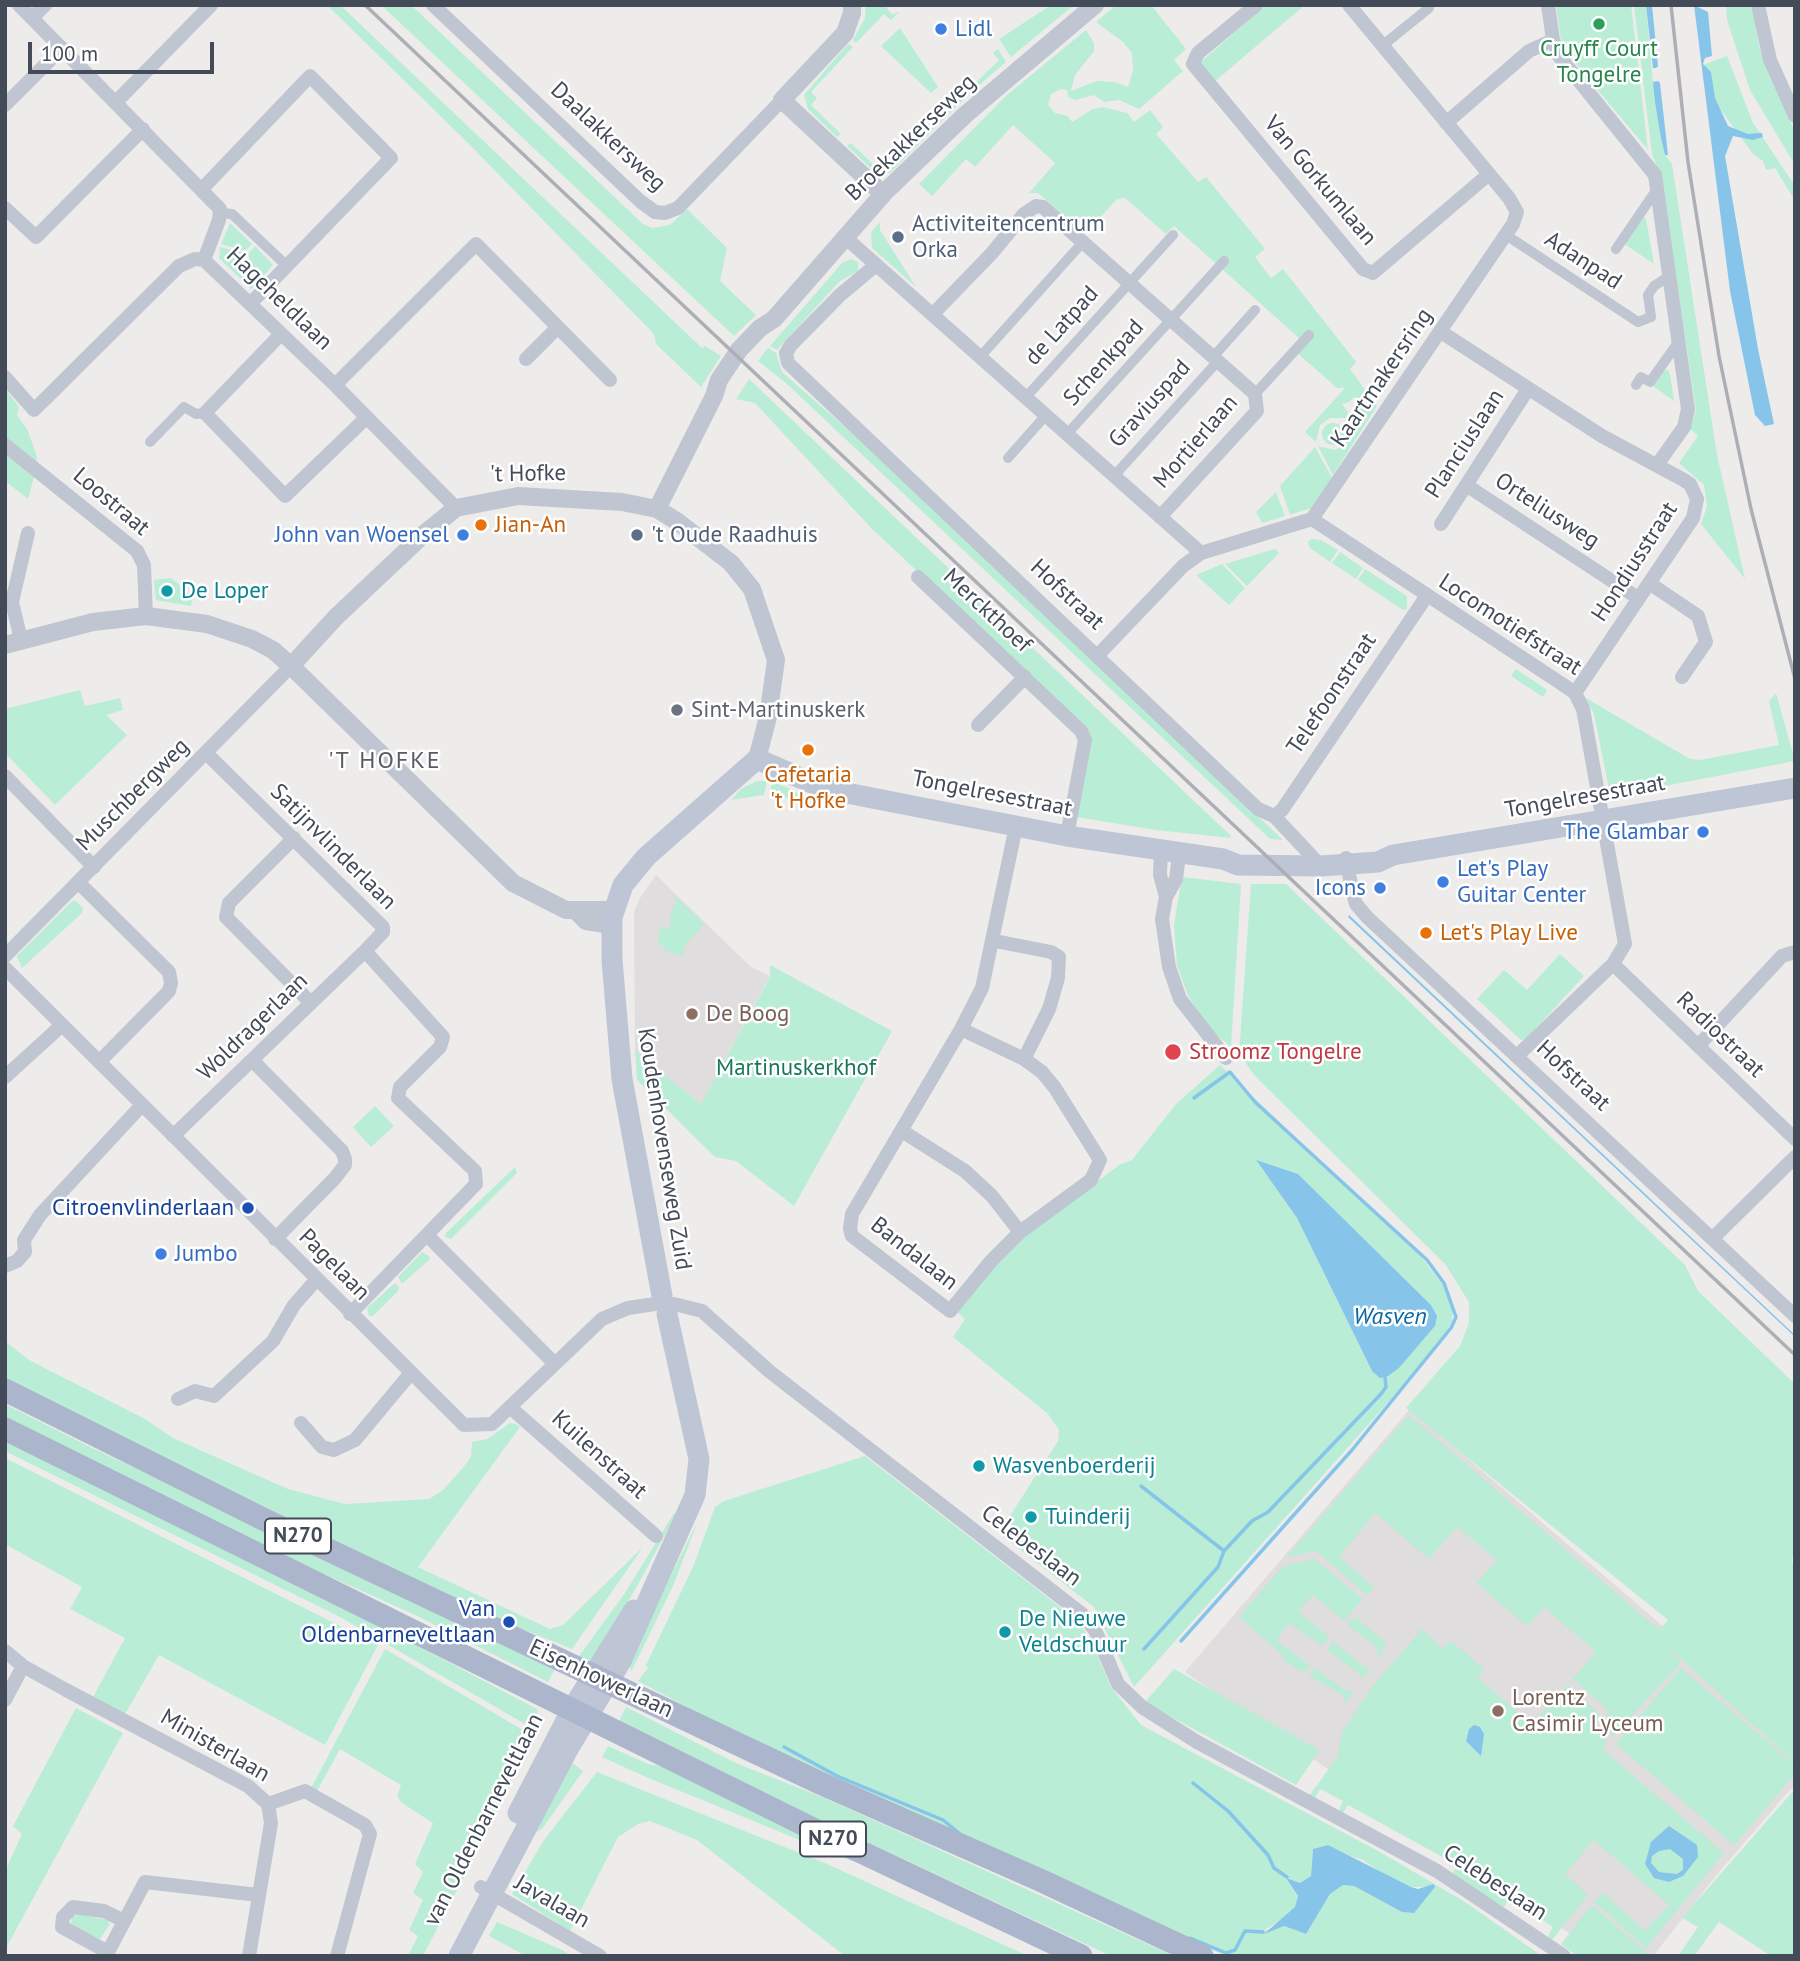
<!DOCTYPE html>
<style>
body{margin:0}
#map{position:relative;width:1800px;height:1961px;overflow:hidden;background:#eeeceb;font-family:"PT Sans",sans-serif}
canvas{display:block}
.frame{position:absolute;inset:0;border:7px solid #444b58;pointer-events:none}
.scale{position:absolute;left:28px;top:42px;width:186px;height:32px;box-sizing:border-box;border:4px solid #444b58;border-top:0;padding-left:9px;font-size:21px;line-height:24px;white-space:nowrap;color:#444b58;-webkit-text-stroke:5px #fff;paint-order:stroke}
</style>
<div id="map">
<canvas width="1800" height="1961"></canvas>
<div class="frame"></div>
<div class="scale">100 m</div>
</div>
<script>
const g = document.querySelector('canvas').getContext('2d');
g.lineJoin = 'round';
function fill(path, color) { g.fillStyle = color; g.fill(path, 'evenodd'); }
const toPath = rows => new Path2D(rows.map(r => 'M' + r).join(''));
function stroke(path, color, width, dash) { g.strokeStyle = color; g.lineWidth = width; g.lineCap = dash ? 'butt' : 'round'; g.setLineDash(dash || []); g.stroke(path); }
function drawText(font, color, halo, rows, align = 'center') {
  g.font = font + ' "PT Sans",sans-serif'; g.lineWidth = 5; g.setLineDash([]); g.textBaseline = 'middle'; g.strokeStyle = halo; g.fillStyle = color; for (const [text, x, y, turn = 0] of rows) {
    g.save(); g.translate(x, y); g.rotate((+turn || 0) * Math.PI / 180); g.textAlign = isNaN(turn) ? turn : align; if (halo) g.strokeText(text, 0, 0); g.fillText(text, 0, 0); g.restore();
  }
}
const education = toPath([
 [656,875,751,967,770,976,701,1104,635,1051,634,912,640,898],
 [1410,1409,1658,1622,1795,1750,1795,1784,1719,1872,1653,1956,1603,1956,1185,1672]
]);
const green = toPath([
 [327,5,340,5,702,348,705,346,721,356,701,387,656,344,654,334,470,145],
 [381,5,411,5,643,224,652,228,670,225,687,209,727,248,720,281,756,315,734,336],
 [866,5,885,5,892,15,900,11,891,20,884,14,856,43,853,40,865,18],
 [1051,5,1074,5,1011,57,999,39],
 [1116,5,1151,5,1186,49,1174,60,1183,71,1139,109,1119,100,1104,102,1094,95,1075,100,1068,97,1067,90,1061,89,1051,94,1048,105,1055,113,1068,116,1072,122,1093,109,1103,107,1127,113,1134,122,1150,110,1163,127,1156,134,1198,182,1206,177,1265,249,1255,257,1271,278,1283,269,1339,340,1356,362,1350,369,1377,406,1333,475,1318,446,1335,450,1344,445,1345,429,1353,421,1358,404,1355,396,1349,402,1342,404,1348,412,1346,418,1330,418,1320,425,1316,442,1305,432,1345,388,1337,388,1296,352,1300,339,1174,226,1166,234,1125,198,1117,199,1085,234,1038,193,1029,193,1055,163,1013,125,975,167,966,159,932,196,919,184,1007,95,1086,30,1094,43,1094,51,1075,75,1071,91,1097,81,1115,82,1128,87,1133,71,1132,53,1123,42,1096,22],
 [1266,5,1305,5,1214,82,1201,64,1202,61],
 [1556,5,1631,5,1648,150,1566,52,1561,41],
 [1634,5,1646,5,1653,82,1665,155,1672,164,1717,455,1745,579,1701,524,1707,506,1704,485,1679,463,1698,436,1690,429,1696,410,1662,180,1652,154],
 [1726,5,1752,5,1759,46,1768,73,1795,132,1795,165,1750,90,1727,20],
 [900,28,938,87,931,93,881,46],
 [848,44,853,47,811,92,817,98,811,105,841,134,837,137,808,109,804,95],
 [998,49,1006,62,971,92,890,173,875,172,847,146,851,143,876,167,883,160,891,166,999,60,993,53],
 [1727,56,1753,123,1795,186,1795,201,1775,168,1766,170,1763,161,1753,154,1718,106,1706,100,1703,65],
 [1644,217,1646,219,1654,264,1623,243],
 [880,222,880,230,916,287,872,248,871,232],
 [230,223,252,244,245,251,221,244],
 [255,246,273,265,256,284,248,254],
 [220,247,244,253,254,286,251,289,219,258],
 [851,259,858,262,858,271,840,281,777,350,770,346,842,263],
 [768,348,776,353,782,372,870,449,1283,840,1270,839,787,384,758,361],
 [1668,370,1670,374,1674,401,1653,386,1663,371],
 [749,379,1231,836,1231,838,1156,830,1076,817,1091,737,1088,730,872,529,755,403,736,399],
 [5,388,19,407,17,415,28,431,37,457,36,464,5,438],
 '1322 434a11 11 0 1 1 22 0a11 11 0 1 1-22 0Z',
 [1315,447,1332,478,1311,508,1290,515,1280,486],
 [5,454,34,477,28,499,5,481],
 [1276,492,1285,516,1262,523,1256,512],
 [1311,539,1321,540,1338,550,1330,562,1310,548,1308,542],
 [1275,549,1279,553,1247,586,1225,564],
 [1340,552,1363,568,1356,579,1332,563],
 [1222,564,1245,588,1229,605,1196,575],
 [1365,569,1407,596,1407,609,1403,610,1358,580],
 [171,578,193,596,191,606,156,600,154,580],
 [1516,669,1547,690,1543,697,1511,676],
 [80,690,85,706,120,698,123,710,106,715,127,735,55,805,5,753,5,709],
 [1776,693,1795,761,1613,796,1610,794,1594,714,1584,697,1690,759,1700,760,1779,745,1769,701],
 [757,781,767,781,764,795,731,800,741,789],
 [772,782,786,787,816,803,770,795],
 [1182,877,1241,884,1231,1047,1209,1029,1188,996,1177,965,1174,925],
 [1251,884,1286,884,1685,1265,1698,1291,1795,1384,1795,1540,1792,1562,1795,1565,1795,1763,1664,1643,1681,1663,1613,1736,1607,1732,1607,1709,1573,1679,1596,1652,1544,1607,1527,1626,1477,1583,1497,1560,1457,1527,1429,1559,1375,1513,1339,1557,1374,1587,1367,1595,1316,1551,1287,1557,1409,1415,1659,1630,1668,1620,1406,1408,1460,1346,1469,1323,1469,1302,1445,1264,1255,1076,1239,1054],
 [674,895,704,924,683,948,685,953,681,956,667,951,658,942,661,926,670,929,671,911,676,903],
 [72,901,76,901,83,908,82,913,22,968,17,956],
 [1560,954,1584,976,1526,1039,1521,1040,1477,999,1504,970,1527,990],
 [770,965,892,1031,794,1206,736,1161,715,1157,637,1080,635,1051,701,1104,770,977],
 [1220,1065,1421,1257,1447,1290,1453,1310,1452,1320,1442,1342,1134,1687,1094,1607,999,1533,1058,1441,1059,1430,1048,1414,953,1337,965,1319,955,1310,1008,1250,1119,1165,1132,1160,1176,1104],
 [1257,1162,1298,1174,1431,1305,1435,1326,1399,1368,1372,1371,1297,1218],
 [375,1106,394,1126,371,1147,353,1127],
 [515,1167,517,1173,451,1239,445,1237,446,1233],
 [422,1252,430,1257,429,1260,402,1284,398,1277],
 [395,1283,399,1287,398,1291,373,1316,369,1316,367,1308],
 [5,1341,29,1360,145,1419,173,1438,288,1489,345,1504,429,1499,442,1491,462,1469,471,1457,472,1442,487,1439,510,1423,516,1424,520,1427,418,1567,550,1629,563,1625,643,1547,572,1649,470,1608,273,1511,130,1445,5,1380],
 [5,1404,90,1447,557,1665,548,1682,413,1614,237,1535,5,1420],
 [5,1439,357,1614,537,1709,538,1715,532,1728,340,1617,5,1451],
 [865,1456,1078,1621,1092,1642,1111,1687,1141,1725,1380,1852,1465,1902,1542,1956,1226,1956,751,1741,638,1681,648,1668,646,1665,693,1567,715,1507,724,1501],
 [1328,1845,1333,1850,1363,1860,1386,1876,1411,1887,1435,1887,1413,1913,1402,1912,1354,1886,1343,1885,1330,1894,1306,1934,1284,1926,1263,1931,1289,1915,1295,1907,1298,1897,1286,1878,1300,1883,1311,1876,1313,1849],
 [5,1458,378,1645,325,1745,159,1655,124,1716,92,1699,125,1638,70,1609,82,1587,5,1544],
 [674,1513,676,1515,600,1653,592,1660,577,1659,625,1593],
 [698,1521,673,1586,631,1672,630,1665,642,1633],
 [1314,1559,1363,1599,1344,1621,1313,1595,1298,1611,1329,1637,1322,1646,1289,1623,1276,1641,1310,1665,1304,1673,1283,1660,1284,1656,1239,1617,1282,1567],
 [1355,1617,1386,1643,1380,1656,1376,1653,1378,1649,1347,1624],
 [1422,1629,1443,1649,1451,1641,1484,1669,1478,1678,1532,1724,1568,1685,1599,1714,1597,1731,1607,1741,1603,1750,1724,1853,1646,1948,1594,1902,1603,1893,1645,1931,1669,1905,1594,1840,1565,1874,1588,1895,1552,1940,1548,1936,1553,1927,1510,1898,1504,1907,1452,1875,1457,1865,1348,1805,1342,1814,1338,1812,1343,1801,1320,1789,1314,1799,1309,1796,1337,1758,1342,1733,1371,1688],
 [1673,1826,1698,1857,1683,1876,1654,1878,1647,1853],
 [1333,1641,1364,1667,1371,1668,1362,1679,1360,1674,1327,1650],
 [385,1649,528,1733,510,1784,488,1830,423,1956,408,1956,418,1936,409,1930,423,1900,413,1893,423,1872,415,1864,433,1823,402,1803,397,1796,401,1785,340,1749,317,1791,311,1788],
 [1314,1668,1346,1691,1349,1689,1353,1692,1346,1702,1343,1700,1344,1696,1309,1675],
 [1681,1668,1795,1765,1795,1774,1734,1845,1616,1744],
 [1174,1669,1320,1750,1296,1785,1148,1704,1146,1701],
 [626,1707,738,1764,827,1799,1174,1956,1111,1956,617,1725],
 [76,1708,123,1733,5,1950,5,1871,22,1834,13,1826],
 [608,1746,648,1764,678,1769,888,1871,846,1859,646,1777,602,1757],
 [570,1761,583,1771,542,1829,528,1837],
 [597,1772,827,1864,1028,1956,845,1956,697,1840,650,1821,638,1824,618,1837,570,1931,512,1894,544,1840],
 [1795,1789,1795,1956,1771,1956,1719,1922,1694,1956,1678,1956,1698,1927,1682,1918],
 [1670,1849,1683,1859,1683,1870,1677,1874,1659,1872,1651,1863,1652,1856,1659,1851],
 [1592,1905,1646,1952,1644,1956,1577,1956,1561,1944],
 [79,1914,107,1920,110,1924,100,1939,97,1938,71,1925,72,1917],
 [497,1922,560,1949,572,1956,526,1956,489,1936]
]);
const water = toPath([
 [1646,5,1652,5,1658,66,1656,68,1653,68],
 [1694,5,1708,12,1712,56,1705,58,1703,64,1711,72,1715,98,1728,126,1748,134,1762,133,1763,137,1753,140,1733,136,1725,156,1758,349,1774,424,1765,426,1755,415,1730,291],
 [1658,81,1660,83,1668,155,1665,155,1661,138,1655,102,1653,82],
 [1349,915,1795,1335,1795,1337,1348,917],
 [1256,1160,1298,1174,1431,1305,1437,1316,1435,1326,1399,1368,1388,1376,1380,1378,1372,1371,1297,1218],
 [1474,1725,1480,1727,1484,1734,1481,1756,1466,1741,1469,1729],
 [1669,1826,1697,1845,1698,1857,1683,1876,1669,1882,1654,1878,1645,1864,1651,1842],
 [1670,1849,1683,1859,1683,1870,1677,1874,1659,1872,1651,1863,1652,1856,1659,1851],
 [1328,1845,1411,1887,1418,1889,1434,1884,1435,1887,1414,1913,1402,1912,1354,1886,1343,1885,1330,1894,1306,1934,1284,1926,1264,1934,1295,1907,1298,1896,1286,1878,1300,1883,1311,1876,1313,1849]
]);
const stream = toPath([
 [1141,1486,1224,1551],
 [1181,1641,1352,1450,1451,1328,1456,1317,1444,1283,1427,1260,1255,1102,1230,1072,1194,1098],
 [1144,1649,1218,1567,1224,1551,1252,1521,1268,1512,1381,1394,1386,1387,1385,1377],
 [784,1747,837,1776,943,1820,960,1834],
 [1193,1783,1228,1811,1268,1855,1274,1868,1287,1877],
 [1190,1938,1226,1953,1235,1950,1245,1931,1263,1932]
]);
const pedestrian = toPath([
 [1382,46,1429,8,1426,5],
 [221,213,232,214,287,266],
 [1506,235,1638,322,1651,317,1648,295,1654,286,1668,277],
 [1616,249,1657,189],
 [980,357,1083,242],
 [1213,357,1255,310],
 [1636,385,1641,377,1650,382,1677,344],
 [1255,394,1309,335],
 [1026,397,1173,235],
 [1067,434,1224,261],
 [150,442,184,407,196,414,205,413],
 [1008,458,1046,415],
 [1114,476,1218,361]
]);
const minor = toPath([
 [19,5,220,209,219,220,204,260],
 [433,5,640,201,655,212,665,213,678,208,782,100],
 [1256,5,1198,53,1193,64,1363,269,1373,273,1489,174],
 [1548,5,1553,40,1559,56,1655,175,1688,409,1684,427,1657,465],
 [1758,5,1770,60,1795,116],
 [32,18,45,5],
 [116,102,211,5],
 [5,105,62,48],
 [1446,123,1529,51,1553,40],
 [202,189,310,76,391,158,251,303],
 [5,208,36,237,143,129],
 [846,238,1201,553,1312,519,1513,224,1517,212,1509,198,1349,5],
 [876,265,840,295,791,345,786,353,788,363,1258,809,1274,816,1321,866],
 [933,314,992,253,1024,214,1036,206,1043,207,1255,394,1257,411,1160,517],
 [1441,332,1602,436,1682,479,1690,484,1697,499,1693,518,1575,693],
 [281,334,205,413,285,496,367,417],
 [526,359,558,327],
 [5,377,34,410,179,266,195,259,204,260,335,385,456,508],
 [335,385,476,244,610,380],
 [5,445,137,551,144,565,146,616],
 [1466,485,1638,598],
 [1312,519,1562,684,1575,693,1583,709,1625,944,1613,964,1518,1055],
 [1441,524,1528,389],
 [918,577,1081,731,1085,740,1067,836],
 [1649,583,1698,616,1706,642,1682,677],
 [21,640,12,602,28,533],
 [1098,655,1183,566,1201,553],
 [978,725,1025,677],
 [206,753,383,927,383,932,365,951,443,1037,440,1047,400,1087,398,1098,475,1171,476,1184,350,1314],
 [5,776,94,867],
 [1274,816,1282,810,1426,597],
 [294,838,229,903,226,917,311,1003],
 [1161,852,1160,875,1166,897],
 [1179,855,1176,879,1166,897,1162,919,1169,967,1180,999,1226,1058],
 [1346,858,1353,894,1356,904,1367,917,1795,1316],
 [78,882,169,972,171,983,169,991,99,1062],
 [995,941,1051,952,1059,957,1058,978,1049,1009,1024,1059],
 [5,956,291,666],
 [1613,964,1795,1139],
 [5,968,464,1425,492,1424,602,1319,628,1308,655,1304],
 [961,1029,1024,1059,1042,1072,1055,1088,1100,1160,1091,1180,1020,1232,991,1261,950,1311,852,1236,850,1229,852,1214,961,1029],
 [961,1029,982,988,1016,826],
 [1698,1046,1782,956,1795,952],
 [252,1060,342,1151,345,1159,345,1165,335,1178,275,1239],
 [5,1077,62,1025],
 [902,1131,965,1171,992,1196,1020,1232],
 [173,1136,365,951],
 [427,1235,554,1363],
 [1713,1238,1795,1157],
 [5,1266,17,1261,25,1252,24,1240,40,1215,142,1105],
 [674,1304,702,1311,769,1371,1082,1614,1095,1630,1118,1684,1142,1707,1197,1742,1437,1871,1564,1956],
 [178,1399,195,1391,214,1396,273,1341,294,1305,316,1280],
 [511,1408,656,1536],
 [301,1423,322,1447,334,1450,355,1440,410,1374],
 [5,1651,23,1666,66,1690,248,1786,268,1804,271,1823,249,1956],
 [5,1700,23,1666],
 [268,1804,305,1791,365,1825,370,1834,337,1956],
 [481,1887,600,1956],
 [124,1921,104,1911,73,1907,63,1917,62,1927,108,1952,145,1882,258,1895]
]);
const tertiary = toPath([
 [852,5,852,13,845,33,782,100,883,194],
 [657,509,714,396,719,380,739,350,760,328,774,319,885,192,965,115,1095,5],
 [5,645,93,622,146,616,207,624,252,639,273,650,291,666,513,883,566,910,614,910],
 [291,666,336,617,424,534,456,508,518,496,622,502,657,509,678,522,731,563,752,589,776,660,768,717,757,759],
 [577,912,586,921,611,925]
]);
const secondary = toPath([
 [662,1296,622,1079,612,960,612,917,623,885,646,857,757,759,826,789,1067,836,1223,859,1238,865,1321,866,1378,862,1393,855,1795,788],
 [518,1813,572,1709,634,1610],
 [459,1956,568,1749,621,1661,695,1495,699,1459,667,1314]
]);
const primary = toPath([
 [5,1390,263,1519,820,1783,1042,1881,1202,1956],
 [5,1429,823,1834,1081,1956]
]);
const rail = toPath([
 [365,5,1795,1355],
 [1671,5,1688,162,1719,356,1751,509,1795,679]
]);
const markers = [
 [1599,24,7,"#2e9e5b"],
 [941,29,7,"#3f7fe0"],
 [898,237,7,"#5c6f8a"],
 [481,525,7,"#e8710a"],
 [463,535,7,"#3f7fe0"],
 [637,535,7,"#5c6f8a"],
 [167,591,7,"#0f9aa8"],
 [677,710,7,"#6b7280"],
 [808,750,7,"#e8710a"],
 [1703,832,7,"#3f7fe0"],
 [1443,882,7,"#3f7fe0"],
 [1380,888,7,"#3f7fe0"],
 [1426,933,7,"#e8710a"],
 [692,1014,7,"#8d6e63"],
 [1173,1052,9,"#e0444e"],
 [248,1208,7,"#1a4fb4"],
 [161,1254,7,"#3f7fe0"],
 [979,1466,7,"#0f9aa8"],
 [1031,1517,7,"#0f9aa8"],
 [509,1622,7,"#1a4fb4"],
 [1005,1632,7,"#0f9aa8"],
 [1498,1711,7,"#8d6e63"]
];
const shields = [
 [298,1536,66],
 [833,1839,66]
];
const shieldNames = [
 ["N270",298,1536],
 ["N270",833,1839]
];
const shopNames = [
 ["Lidl",955,29],
 ["John van Woensel",449,535,"right"],
 ["The Glambar",1689,832,"right"],
 ["Let's Play",1457,869],
 ["Guitar Center",1457,895],
 ["Icons",1366,888,"right"],
 ["Jumbo",175,1254]
];
const leisureNames = [
 ["Cruyff Court",1599,49],
 ["Tongelre",1599,75]
];
const streetNames = [
 ["Daalakkersweg",608,137,43],
 ["Broekakkerseweg",911,138,-44],
 ["Van Gorkumlaan",1320,181,50],
 ["Adanpad",1583,261,33],
 ["Hageheldlaan",279,299,44],
 ["de Latpad",1062,326,-48],
 ["Schenkpad",1104,363,-48],
 ["Kaartmakersring",1382,378,-56],
 ["Graviuspad",1150,404,-48],
 ["Mortierlaan",1196,442,-49],
 ["Planciuslaan",1465,444,-57],
 ["'t Hofke",528,474,-1],
 ["Loostraat",111,502,40],
 ["Orteliusweg",1547,511,33],
 ["Hondiusstraat",1635,562,-57],
 ["Hofstraat",1067,595,43],
 ["Merckthoef",987,611,43],
 ["Locomotiefstraat",1510,625,33],
 ["Telefoonstraat",1332,694,-56],
 ["Tongelresestraat",992,794,11],
 ["Muschbergweg",133,795,-45],
 ["Tongelresestraat",1585,797,-10],
 ["Satijnvlinderlaan",333,847,45],
 ["Woldragerlaan",253,1027,-44],
 ["Radiostraat",1720,1035,44],
 ["Hofstraat",1573,1076,43],
 ["Koudenhovenseweg Zuid",664,1149,81],
 ["Bandalaan",914,1254,38],
 ["Pagelaan",334,1265,45],
 ["Kuilenstraat",599,1455,42],
 ["Celebeslaan",1031,1546,37],
 ["Eisenhowerlaan",601,1679,25],
 ["Ministerlaan",215,1746,30],
 ["van Oldenbarneveltlaan",484,1820,-63],
 ["Celebeslaan",1495,1883,33],
 ["Javalaan",552,1902,30]
];
const serviceNames = [
 ["Activiteitencentrum",912,224],
 ["Orka",912,250],
 ["'t Oude Raadhuis",651,535]
];
const foodNames = [
 ["Jian-An",495,525],
 ["Cafetaria",808,775,"center"],
 ["'t Hofke",808,801,"center"],
 ["Let's Play Live",1440,933]
];
const cultureNames = [
 ["De Loper",181,591],
 ["Wasvenboerderij",993,1466],
 ["Tuinderij",1045,1517],
 ["De Nieuwe",1019,1619],
 ["Veldschuur",1019,1645]
];
const worshipNames = [
 ["Sint-Martinuskerk",691,710]
];
const educationNames = [
 ["De Boog",706,1014],
 ["Lorentz",1512,1698],
 ["Casimir Lyceum",1512,1724]
];
const healthNames = [
 ["Stroomz Tongelre",1189,1052]
];
const parkNames = [
 ["Martinuskerkhof",796,1068]
];
const transitNames = [
 ["Citroenvlinderlaan",234,1208],
 ["Van",495,1609],
 ["Oldenbarneveltlaan",495,1635]
];
const neighbourhoodNames = [
 ["'T HOFKE",385,761]
];
const waterNames = [
 ["Wasven",1390,1317]
];
fill(education, '#dfdddd');
fill(green, '#b9edd6');
fill(water, '#86c4ea');
stroke(stream, '#86c4ea', 3.5);
stroke(pedestrian, '#bfc5d1', 10);
stroke(minor, '#bfc5d1', 14);
stroke(tertiary, '#bfc5d1', 18);
stroke(secondary, '#bec5d5', 21);
stroke(primary, '#abb5cb', 23);
stroke(rail, '#aeafb6', 3.5);
for (const [x, y, r, color] of markers) { const dot = new Path2D(); dot.arc(x, y, r, 0, 2 * Math.PI); g.fillStyle = color; g.fill(dot); stroke(dot, '#fff', 2.5); }
for (const [x, y, w] of shields) { const box = new Path2D(); box.roundRect(x - w / 2, y - 17.5, w, 35, 5); g.fillStyle = '#fff'; g.fill(box); stroke(box, '#444b58', 2); }
drawText('bold 21px', '#444b58', null, shieldNames);
drawText('23px', '#366cbe', '#fff', shopNames, 'left');
drawText('23px', '#27864d', '#fff', leisureNames);
drawText('23px', '#444b58', '#fff', streetNames);
drawText('23px', '#4e5e75', '#fff', serviceNames, 'left');
drawText('23px', '#c56008', '#fff', foodNames, 'left');
drawText('23px', '#0d838f', '#fff', cultureNames, 'left');
drawText('23px', '#5b616d', '#fff', worshipNames, 'left');
drawText('23px', '#785e54', '#fff', educationNames, 'left');
drawText('23px', '#be3a42', '#fff', healthNames, 'left');
drawText('23px', '#177758', '#fff', parkNames);
drawText('23px', '#164399', '#fff', transitNames, 'right');
g.letterSpacing = '2px';
drawText('24px', '#585b60', '#fff', neighbourhoodNames);
g.letterSpacing = '0px';
drawText('italic 24px', '#0e69a2', '#fff', waterNames);
</script>
